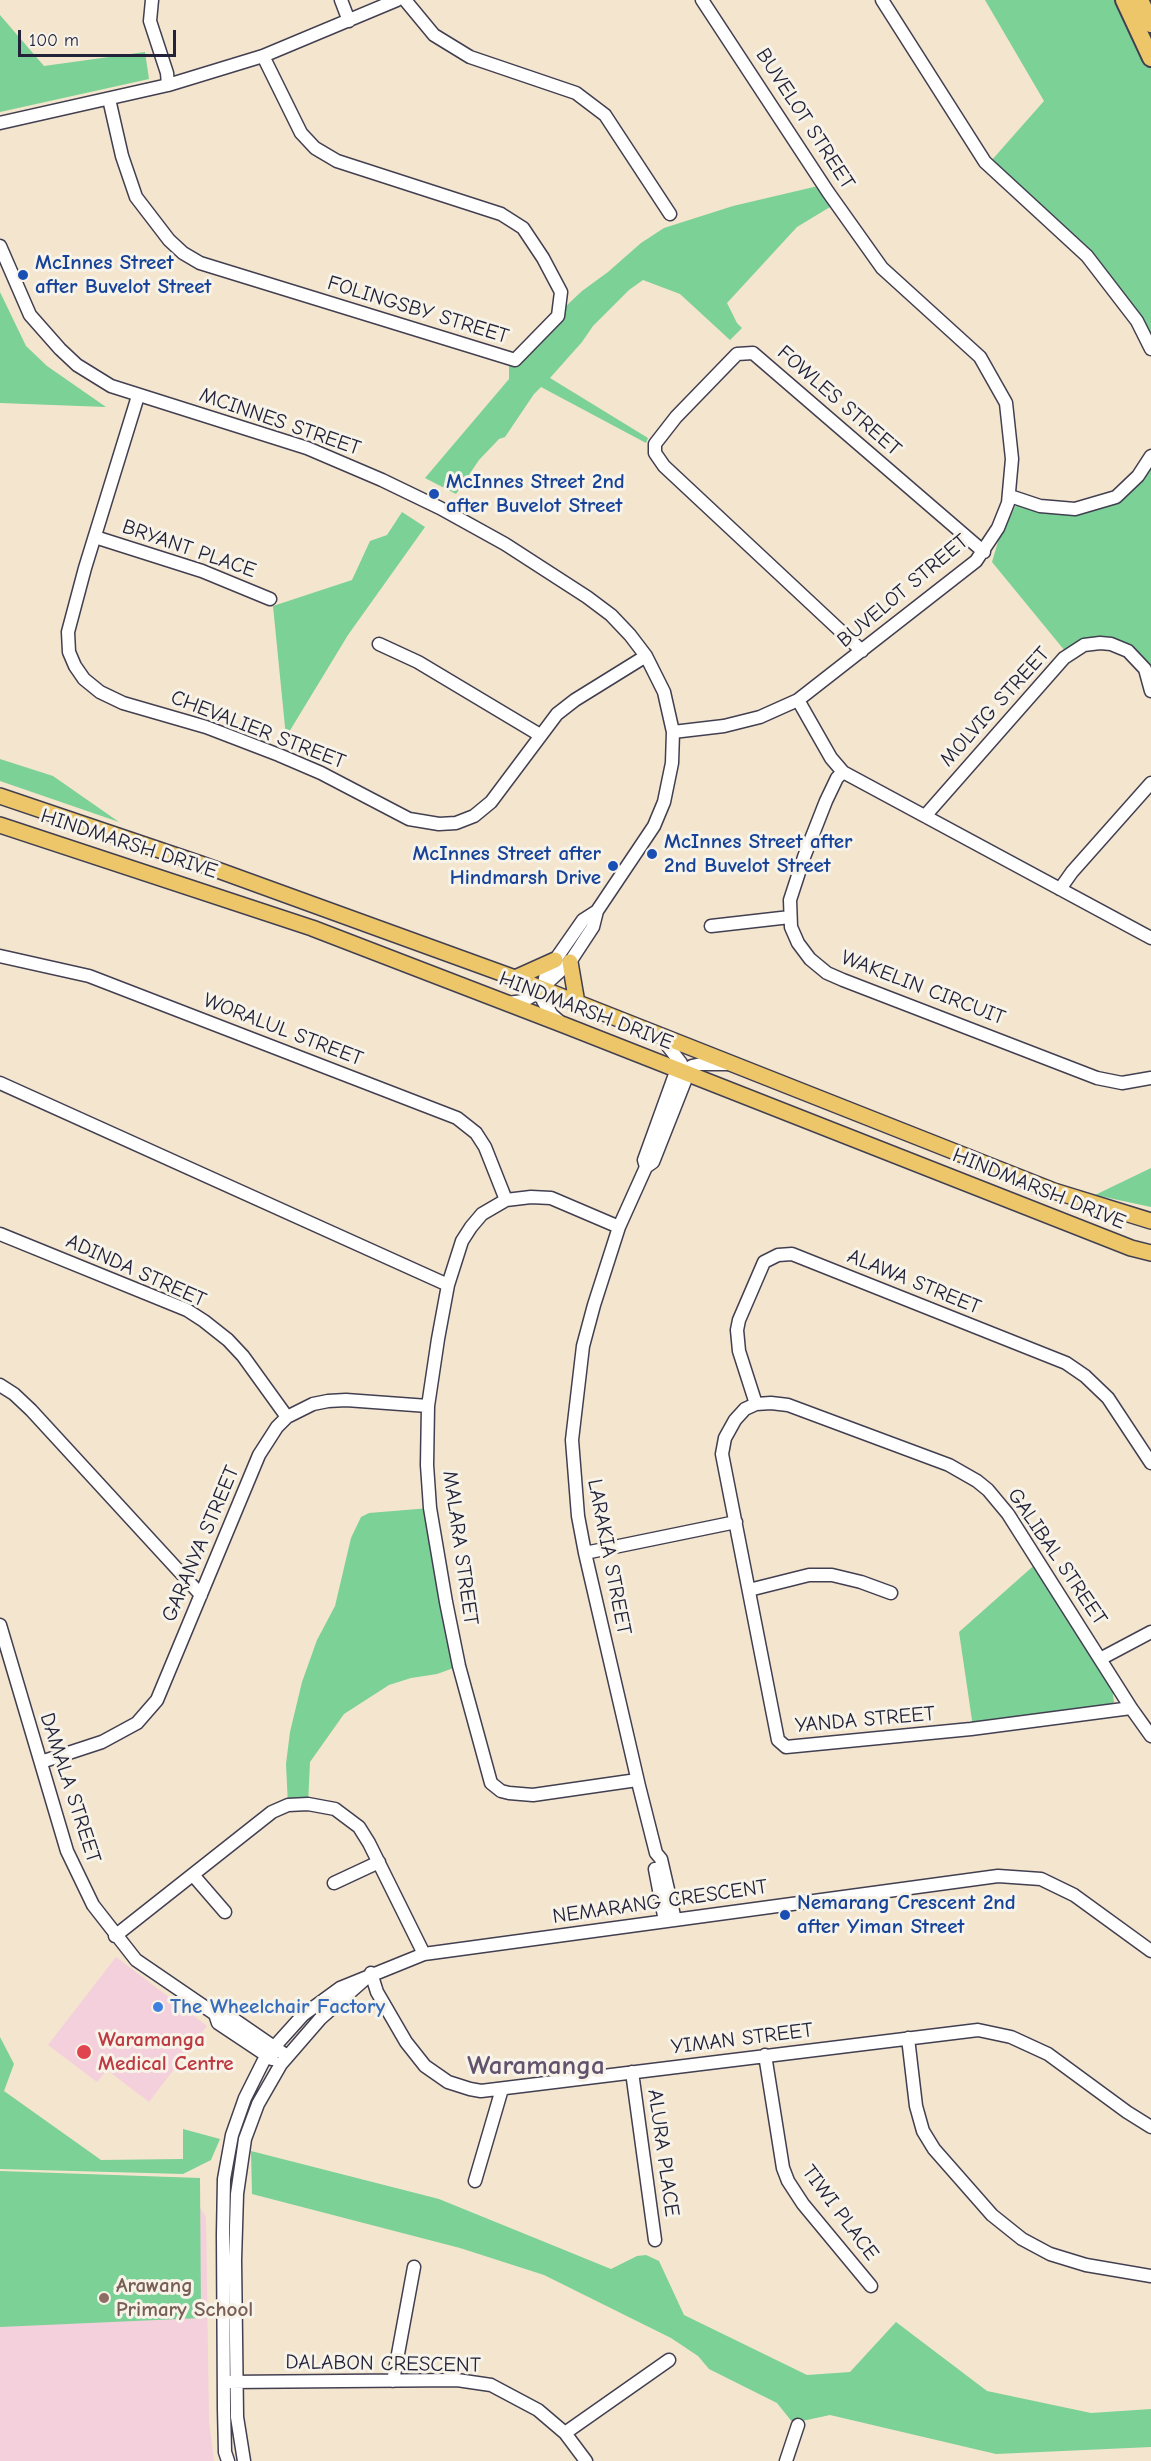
<!DOCTYPE html>
<style>
body{margin:0}
#map{position:relative;width:1151px;height:2461px;overflow:hidden;background:#f4e5ce;font-family:"Comic Neue",sans-serif}
canvas{display:block}
.scale{position:absolute;left:18px;top:30px;width:158px;height:27px;box-sizing:border-box;border:3px solid #22223b;border-top:0;padding-left:8px;font-size:18px;line-height:21px;white-space:nowrap;color:#22223b;-webkit-text-stroke:4px #f7f3e8;paint-order:stroke}
</style>
<div id="map">
<canvas width="1151" height="2461"></canvas>
<div class="scale">100 m</div>
</div>
<script>
const g = document.querySelector('canvas').getContext('2d');
g.lineJoin = 'round';
function fill(path, color) { g.fillStyle = color; g.fill(path, 'evenodd'); }
const toPath = rows => new Path2D(rows.map(r => 'M' + r).join(''));
function stroke(path, color, width, dash) { g.strokeStyle = color; g.lineWidth = width; g.lineCap = dash ? 'butt' : 'round'; g.setLineDash(dash || []); g.stroke(path); }
function drawText(font, color, halo, rows, align = 'center') {
  g.font = font + ' "Comic Neue",sans-serif'; g.lineWidth = 6; g.setLineDash([]); g.textBaseline = 'middle'; g.strokeStyle = halo; g.fillStyle = color; for (const [text, x, y, turn = 0] of rows) {
    g.save(); g.translate(x, y); g.rotate((+turn || 0) * Math.PI / 180); g.textAlign = isNaN(turn) ? turn : align; if (halo) g.strokeText(text, 0, 0); g.fillText(text, 0, 0); g.restore();
  }
}
const built = toPath([
 [116,1957,207,2026,149,2102,107,2070,97,2082,48,2045],
 [0,2176,185,2184,206,2217,209,2421,214,2461,0,2461]
]);
const green = toPath([
 [985,0,1119,0,1151,66,1151,341,1140,317,991,161,1044,101],
 [0,15,44,66,145,52,149,79,0,112],
 [818,186,830,207,797,227,727,303,737,323,742,328,730,340,680,294,643,280,629,290,593,326,582,342,550,378,648,438,646,443,541,387,534,394,505,437,499,439,479,460,456,494,425,478,509,379,509,364,556,325,565,307,582,291,608,272,641,243,664,228,733,206],
 [0,292,26,346,47,366,106,407,0,403],
 [1151,461,1151,679,1124,648,1096,636,1065,651,992,562,1000,535,1017,503,1040,510,1117,499],
 [402,512,425,527,348,635,286,737,273,606,352,580,370,541,387,535],
 [0,759,53,776,119,822,0,781],
 [1151,1168,1151,1207,1095,1195],
 [430,1508,459,1666,437,1674,411,1678,389,1685,344,1714,310,1762,308,1804,288,1805,286,1764,290,1732,302,1682,317,1640,335,1606,351,1538,361,1517,369,1513],
 [1039,1561,1112,1688,1114,1702,1106,1709,973,1727,959,1632],
 [0,2037,14,2064,4,2091,101,2160,183,2159,183,2129,220,2139,211,2160,183,2174,0,2169],
 [251,2151,439,2199,611,2269,637,2256,646,2255,659,2261,684,2315,807,2375,850,2372,896,2322,987,2391,1091,2413,1151,2409,1151,2447,996,2454,830,2415,793,2423,777,2403,709,2369,698,2356,671,2338,544,2275,460,2248,252,2194],
 [0,2171,200,2178,201,2318,0,2327]
]);
const minor = toPath([
 [152,0,150,21,167,73,168,85],
 [341,0,349,21],
 [405,0,434,35,470,57,576,93,605,115,670,214],
 [882,0,985,162,1087,256,1137,321,1151,349],
 [109,99,122,156,136,197,169,240,183,253,200,263,515,360,558,316,561,292,543,258,523,228,501,214,337,161,315,148,301,133,263,56],
 [0,123,168,85,263,56,397,0],
 [0,246,30,315,60,349,77,365,111,386,307,448,382,480,440,508,505,544,587,597,611,615,630,635,646,656,664,692,673,732,672,763,664,802,654,826,597,911,593,927,570,962,534,995,523,1001,508,1003],
 [138,396,85,568,68,632,69,652,75,666,84,679,100,692,123,703,206,727,279,755,321,773,409,819,439,824,456,823,474,816,491,802,557,714,575,700,646,656],
 [1010,496,1040,506,1075,509,1116,497,1138,476,1151,456],
 [95,537,202,571,270,599],
 [379,644,418,662,540,735],
 [862,651,664,466,655,453,655,444,676,417,737,354,753,353,984,552],
 [798,700,831,758,843,772,1151,938],
 [673,732,724,726,760,717,798,700,976,561,998,528,1008,503,1012,459,1006,403,980,357,882,268,828,192,702,0],
 [843,772,837,778,826,801,804,857,790,900,791,927,798,943,810,959,827,973,843,980,1097,1078,1122,1083,1151,1078],
 [925,816,1064,658,1084,645,1100,643,1111,644,1128,651,1145,669,1151,691],
 [1060,889,1072,872,1151,783],
 [711,926,790,917],
 [0,956,89,976,457,1118,476,1133,485,1147,506,1200],
 [560,1022,552,1015,543,1001,543,989,546,973,583,920,597,911],
 [0,1083,448,1285],
 [646,1167,653,1162,685,1081,681,1063,660,1036],
 [619,1227,551,1198,531,1197,506,1200,482,1214,471,1227,462,1241,448,1285,438,1339,428,1406,427,1465,430,1508,446,1602,459,1666,491,1783,501,1791,509,1793,533,1795,637,1780],
 [0,1234,187,1310,204,1321,228,1340,243,1356,287,1417],
 [0,1385,14,1394,31,1410,201,1595],
 [756,1404,739,1351,737,1330,739,1320,764,1262,778,1255,792,1254,1066,1363,1085,1376,1108,1398,1151,1463],
 [585,1553,736,1522],
 [749,1590,809,1575,832,1575,861,1582,891,1593],
 [0,1625,67,1851,93,1905,136,1960,215,2014,226,2014,287,2056],
 [1102,1658,1151,1632],
 [1131,1708,971,1729,786,1747,778,1740,722,1454,725,1438,735,1420,745,1409,756,1404,771,1403,788,1405,949,1465,977,1481,988,1490,1008,1514,1131,1708,1151,1736],
 [41,1762,102,1742,137,1723,157,1700,259,1455,277,1427,287,1417,313,1404,328,1401,346,1400,428,1406],
 [655,1869,665,1921],
 [193,1875,225,1912],
 [334,1883,379,1862],
 [675,1920,661,1859,656,1853,639,1786,585,1553,578,1516,572,1440,583,1346,594,1305,619,1227,646,1167,644,1160,674,1077,692,1066,701,1064,727,1064],
 [115,1936,272,1812,288,1805,308,1804,335,1809,359,1827,369,1843,424,1954],
 [371,1973,377,1992,406,2042,425,2066,448,2082,470,2089,481,2091,978,2030,1011,2037,1048,2054,1127,2112,1151,2127],
 [215,2014,218,2023,272,2059],
 [908,2038,916,2106,923,2131,934,2149,992,2215,1022,2239,1050,2254,1086,2265,1151,2276],
 [765,2055,783,2168,788,2181,803,2204,871,2286],
 [632,2072,655,2240],
 [475,2181,502,2089],
 [393,2381,414,2267],
 [229,2382,457,2380,491,2385,538,2410,565,2433,586,2461],
 [565,2433,669,2360],
 [228,2461,225,2452,224,2409,223,2235,224,2179,232,2135,245,2098,266,2056,303,2015,340,1988,424,1954,998,1876,1041,1879,1074,1895,1151,1951],
 [244,2461,237,2417,235,2260,237,2194,245,2139,258,2104,281,2064,320,2019,364,1980],
 [786,2461,798,2425]
]);
const major = toPath([
 [0,796,201,864,515,978,1054,1191,1151,1221],
 [0,825,312,928,564,1025,1131,1248,1151,1253],
 [570,962,577,1003],
 [515,978,555,960]
]);
const highway = toPath([
 [1124,0,1151,58],
 [1140,0,1151,24]
]);
const markers = [
 [23,275,6,"#1a4fb4"],
 [434,494,6,"#1a4fb4"],
 [652,854,6,"#1a4fb4"],
 [613,866,6,"#1a4fb4"],
 [785,1915,6,"#1a4fb4"],
 [158,2007,6,"#3f7fe0"],
 [84,2052,8,"#e0444e"],
 [104,2298,6,"#8d6e63"]
];
const streetNames = [
 ["BUVELOT STREET",805,119,57],
 ["FOLINGSBY STREET",418,310,17],
 ["FOWLES STREET",839,401,41],
 ["MCINNES STREET",280,422,19],
 ["BRYANT PLACE",189,549,19],
 ["BUVELOT STREET",903,591,-40],
 ["MOLVIG STREET",995,707,-48],
 ["CHEVALIER STREET",258,730,21],
 ["HINDMARSH DRIVE",129,844,18],
 ["WAKELIN CIRCUIT",923,988,21],
 ["HINDMARSH DRIVE",586,1011,21],
 ["WORALUL STREET",283,1030,21],
 ["HINDMARSH DRIVE",1039,1189,22],
 ["ADINDA STREET",136,1271,24],
 ["ALAWA STREET",914,1282,22],
 ["GARANYA STREET",201,1544,-67],
 ["MALARA STREET",460,1548,82],
 ["LARAKIA STREET",609,1557,79],
 ["GALIBAL STREET",1057,1557,56],
 ["YANDA STREET",865,1720,-5],
 ["DAMALA STREET",70,1788,72],
 ["NEMARANG CRESCENT",660,1902,-8],
 ["YIMAN STREET",742,2039,-7],
 ["ALURA PLACE",663,2153,82],
 ["TIWI PLACE",840,2213,53],
 ["DALABON CRESCENT",383,2364,1]
];
const transitNames = [
 ["McInnes Street",35,263],
 ["after Buvelot Street",35,287],
 ["McInnes Street 2nd",446,482],
 ["after Buvelot Street",446,506],
 ["McInnes Street after",664,842],
 ["2nd Buvelot Street",664,866],
 ["McInnes Street after",601,854,"right"],
 ["Hindmarsh Drive",601,878,"right"],
 ["Nemarang Crescent 2nd",797,1903],
 ["after Yiman Street",797,1927]
];
const shopNames = [
 ["The Wheelchair Factory",170,2007]
];
const healthNames = [
 ["Waramanga",98,2040],
 ["Medical Centre",98,2064]
];
const educationNames = [
 ["Arawang",116,2286],
 ["Primary School",116,2310]
];
const districtNames = [
 ["Waramanga",536,2066]
];
fill(built, '#f4cfdc');
fill(green, '#7bd196');
stroke(minor, '#423f51', 15);
stroke(major, '#423f51', 18);
stroke(highway, '#423f51', 20);
stroke(minor, '#fff', 12);
stroke(major, '#ecc669', 15);
stroke(highway, '#ecc669', 16);
for (const [x, y, r, color] of markers) { const dot = new Path2D(); dot.arc(x, y, r, 0, 2 * Math.PI); g.fillStyle = color; g.fill(dot); stroke(dot, '#f7f3e8', 2); }
drawText('21px', '#22223b', '#f7f3e8', streetNames);
drawText('bold 21px', '#164399', '#f7f3e8', transitNames, 'left');
drawText('bold 21px', '#366cbe', '#f7f3e8', shopNames, 'left');
drawText('bold 21px', '#be3a42', '#f7f3e8', healthNames, 'left');
drawText('bold 21px', '#785e54', '#f7f3e8', educationNames, 'left');
drawText('bold 27px', '#62526e', '#f7f3e8', districtNames);
</script>
